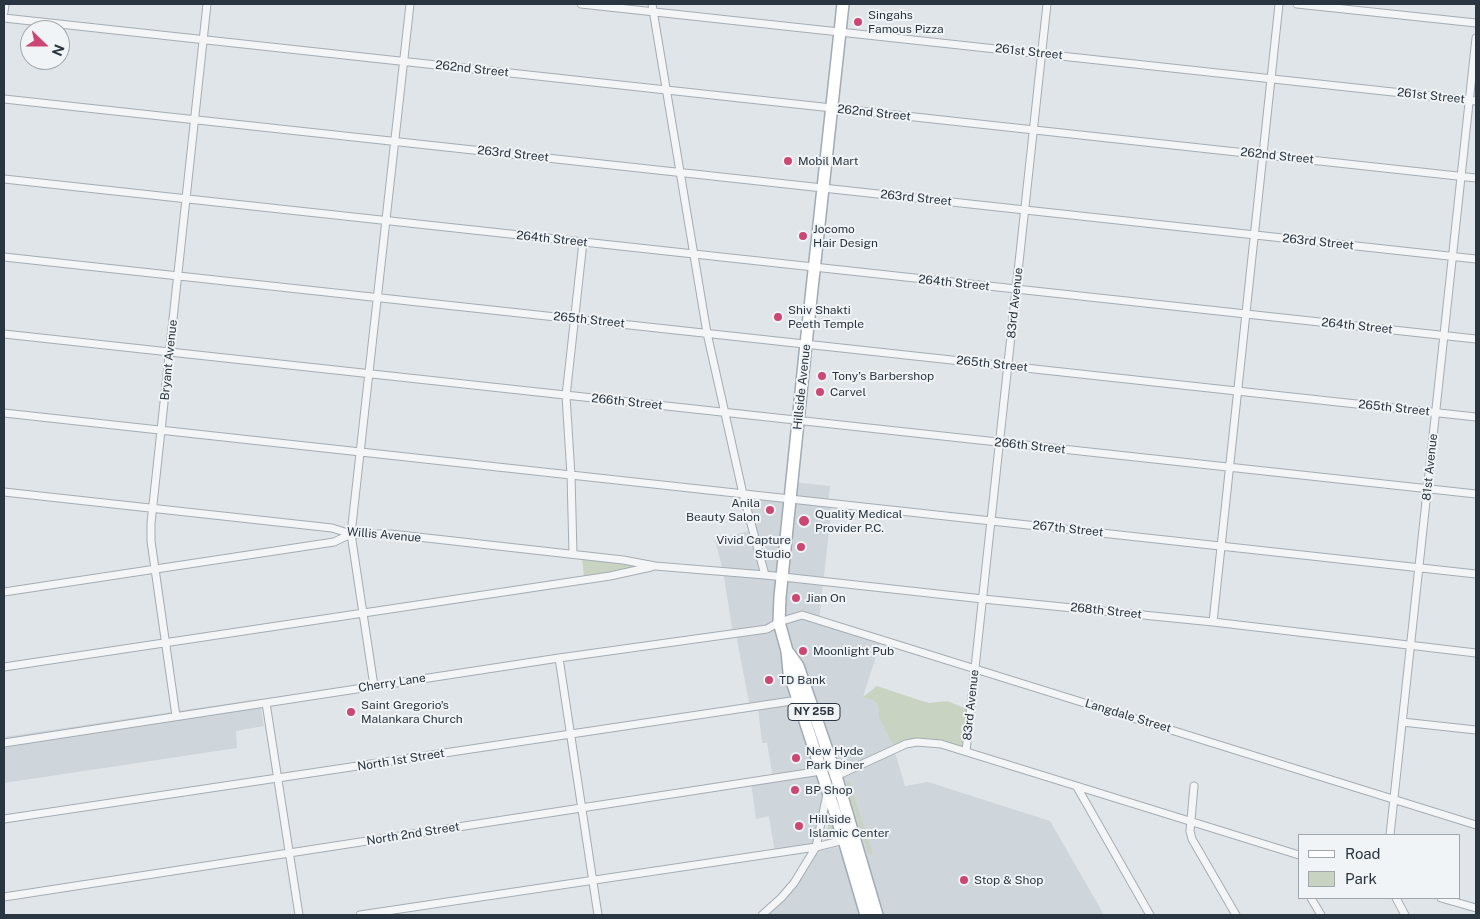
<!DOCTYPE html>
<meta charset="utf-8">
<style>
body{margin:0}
#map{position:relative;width:1480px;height:919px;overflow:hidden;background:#e0e5e9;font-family:"Public Sans",sans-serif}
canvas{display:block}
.frame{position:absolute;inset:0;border:5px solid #293540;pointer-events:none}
.legend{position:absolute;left:1298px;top:834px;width:162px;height:65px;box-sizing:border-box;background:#f0f4f6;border:1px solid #a0a8ad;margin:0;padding:6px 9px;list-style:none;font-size:15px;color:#293540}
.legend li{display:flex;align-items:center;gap:10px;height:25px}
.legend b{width:25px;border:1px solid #a0a8ad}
.north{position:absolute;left:20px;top:20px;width:50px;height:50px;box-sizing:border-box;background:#f0f4f6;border:1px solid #a0a8ad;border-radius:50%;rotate:112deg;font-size:14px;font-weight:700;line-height:20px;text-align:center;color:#293540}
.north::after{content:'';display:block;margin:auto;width:18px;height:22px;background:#cc4771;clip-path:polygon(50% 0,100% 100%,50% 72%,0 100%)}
</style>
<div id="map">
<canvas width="1480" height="919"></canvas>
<div class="frame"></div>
<ul class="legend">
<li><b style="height:6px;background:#fff"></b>Road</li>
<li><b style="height:14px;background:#c9d3c1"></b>Park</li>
</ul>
<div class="north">N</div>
</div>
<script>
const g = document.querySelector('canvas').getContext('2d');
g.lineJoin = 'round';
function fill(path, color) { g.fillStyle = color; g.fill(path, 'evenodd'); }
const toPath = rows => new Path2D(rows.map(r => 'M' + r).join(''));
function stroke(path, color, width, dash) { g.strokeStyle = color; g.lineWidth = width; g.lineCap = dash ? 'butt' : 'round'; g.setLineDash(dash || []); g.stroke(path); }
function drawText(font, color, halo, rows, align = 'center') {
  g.font = font + ' "Public Sans",sans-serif'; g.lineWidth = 4; g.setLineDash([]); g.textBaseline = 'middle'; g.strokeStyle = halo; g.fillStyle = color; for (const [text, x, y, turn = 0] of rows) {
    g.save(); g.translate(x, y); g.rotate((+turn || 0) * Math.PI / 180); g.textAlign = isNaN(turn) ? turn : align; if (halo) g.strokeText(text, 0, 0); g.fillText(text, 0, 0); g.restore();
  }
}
const built = toPath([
 [792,482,830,486,828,503,832,503,819,621,881,641,863,697,877,693,905,786,928,782,1050,821,1104,915,877,915,836,776,787,652,827,788,816,847,844,840,866,915,762,915,781,898,816,848,775,853,769,816,756,819,751,782,773,778,767,743,762,743,758,707,750,708,736,634,733,634,723,571,715,540,752,530,743,494,790,499],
 [259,699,264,726,236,731,237,748,4,783,4,737]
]);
const green = toPath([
 [582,557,638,566,584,578],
 [877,686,922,701,929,703,947,701,967,709,962,747,927,739,893,745,879,717,879,708,877,703,873,700,863,697],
 [849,781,873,855,868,853,846,785],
 [830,815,838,838,825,841]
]);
const street = toPath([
 [581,4,1476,101],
 [652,4,707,333,743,494,765,575],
 [1297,4,1476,23],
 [4,12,5,4],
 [4,18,1476,178],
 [4,99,1476,259],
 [4,179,1476,339],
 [4,257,1476,417],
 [4,334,1476,494],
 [4,413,1476,574],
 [4,492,332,528,351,534,391,534,623,560,655,566,765,575,983,599,1213,622,1476,653],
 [573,554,571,475,566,396,583,242],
 [4,592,334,542,351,534],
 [1213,622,1279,4],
 [559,658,598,915],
 [4,667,610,576,651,567],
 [374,686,351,534,410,4],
 [266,703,299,915],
 [176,716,151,541,151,523,207,4],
 [1402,722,1476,730],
 [4,743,559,658,767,629,779,622,802,615,1476,825],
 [966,751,1047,4],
 [834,777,906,744,917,742,941,744,1299,855],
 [1194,786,1190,831,1192,839,1236,915],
 [1077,787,1150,915],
 [4,819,798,700],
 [1390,835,1476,38],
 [4,897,821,771],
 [1311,898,1321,915],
 [1396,898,1405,915],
 [1441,898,1476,908],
 [360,915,816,847,844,840],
 [762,915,781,898,794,883,816,847,827,794]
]);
const primary = toPath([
 [843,4,806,344,780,597,779,622,787,651,789,672,844,840,866,915],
 [788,652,798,666,836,776,877,915]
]);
const markers = [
 [858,22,5,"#cc4771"],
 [788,161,5,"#cc4771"],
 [803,236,5,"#cc4771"],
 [778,317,5,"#cc4771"],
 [822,376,5,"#cc4771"],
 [820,392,5,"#cc4771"],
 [770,510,5,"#cc4771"],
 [804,521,6,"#cc4771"],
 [801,547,5,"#cc4771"],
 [796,598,5,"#cc4771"],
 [803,651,5,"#cc4771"],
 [769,680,5,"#cc4771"],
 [351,712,5,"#cc4771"],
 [796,758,5,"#cc4771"],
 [795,790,5,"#cc4771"],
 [799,826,5,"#cc4771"],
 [964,880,5,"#cc4771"]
];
const shields = [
 [814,712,52]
];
const shieldNames = [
 ["NY 25B",814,712]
];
const poiNames = [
 ["Singahs",868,15],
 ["Famous Pizza",868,29],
 ["Mobil Mart",798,161],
 ["Jocomo",813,229],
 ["Hair Design",813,243],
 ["Shiv Shakti",788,310],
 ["Peeth Temple",788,324],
 ["Tony’s Barbershop",832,376],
 ["Carvel",830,392],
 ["Anila",760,503,"right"],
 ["Beauty Salon",760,517,"right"],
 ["Quality Medical",815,514],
 ["Provider P.C.",815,528],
 ["Vivid Capture",791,540,"right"],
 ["Studio",791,554,"right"],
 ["Jian On",806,598],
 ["Moonlight Pub",813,651],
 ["TD Bank",779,680],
 ["Saint Gregorio's",361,705],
 ["Malankara Church",361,719],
 ["New Hyde",806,751],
 ["Park Diner",806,765],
 ["BP Shop",805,790],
 ["Hillside",809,819],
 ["Islamic Center",809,833],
 ["Stop & Shop",974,880]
];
const streetNames = [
 ["261st Street",1029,52,6],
 ["262nd Street",472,69,6],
 ["261st Street",1431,96,6],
 ["262nd Street",874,113,6],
 ["263rd Street",513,154,6],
 ["262nd Street",1277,156,6],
 ["263rd Street",916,198,6],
 ["264th Street",552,239,6],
 ["263rd Street",1318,242,6],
 ["264th Street",954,283,6],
 ["83rd Avenue",1015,303,-84],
 ["265th Street",589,320,6],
 ["264th Street",1357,326,6],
 ["Bryant Avenue",169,360,-84],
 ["265th Street",992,364,6],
 ["Hillside Avenue",802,387,-84],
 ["266th Street",627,402,6],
 ["265th Street",1394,408,6],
 ["266th Street",1030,446,6],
 ["81st Avenue",1430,467,-84],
 ["267th Street",1068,529,6],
 ["Willis Avenue",384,535,5],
 ["268th Street",1106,611,6],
 ["Cherry Lane",392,683,-9],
 ["83rd Avenue",971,705,-84],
 ["Langdale Street",1128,716,17],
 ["North 1st Street",401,760,-9],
 ["North 2nd Street",413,834,-9]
];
fill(built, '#ced5db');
fill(green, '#c9d3c1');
stroke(street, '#a5adb3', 9);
stroke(primary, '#a0abb4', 14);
stroke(street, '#f3f5f7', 7);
stroke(primary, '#fff', 11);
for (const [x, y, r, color] of markers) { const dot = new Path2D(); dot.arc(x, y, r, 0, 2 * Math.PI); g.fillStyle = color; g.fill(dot); stroke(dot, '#f0f4f6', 2); }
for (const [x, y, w] of shields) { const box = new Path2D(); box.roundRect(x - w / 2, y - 8.5, w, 17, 4); g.fillStyle = '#f0f4f6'; g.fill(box); stroke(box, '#293540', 1); }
drawText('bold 11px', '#293540', null, shieldNames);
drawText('12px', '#293540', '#f0f4f6', poiNames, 'left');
drawText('12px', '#293540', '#f0f4f6', streetNames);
</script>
